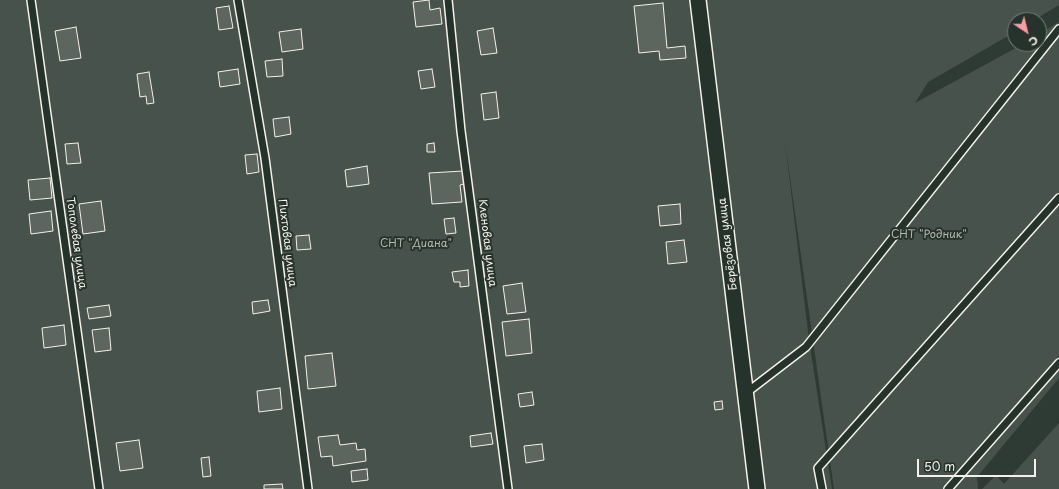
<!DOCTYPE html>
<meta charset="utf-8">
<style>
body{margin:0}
#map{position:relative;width:1059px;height:489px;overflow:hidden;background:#2e3b34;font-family:"Playpen Sans",sans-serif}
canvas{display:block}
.north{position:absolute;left:1007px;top:12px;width:40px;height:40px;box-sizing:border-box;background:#26332d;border:1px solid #787f78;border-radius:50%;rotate:145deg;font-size:11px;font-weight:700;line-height:16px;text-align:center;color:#f4f1e8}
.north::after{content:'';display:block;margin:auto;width:14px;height:18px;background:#ff9aa2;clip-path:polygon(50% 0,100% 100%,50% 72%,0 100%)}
.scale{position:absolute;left:917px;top:459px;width:119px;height:18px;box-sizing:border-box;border:2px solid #f4f1e8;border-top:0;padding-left:5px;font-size:12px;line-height:14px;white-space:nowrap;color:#f4f1e8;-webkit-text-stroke:3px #26332d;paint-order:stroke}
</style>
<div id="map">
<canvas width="1059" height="489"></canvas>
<div class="north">С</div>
<div class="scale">50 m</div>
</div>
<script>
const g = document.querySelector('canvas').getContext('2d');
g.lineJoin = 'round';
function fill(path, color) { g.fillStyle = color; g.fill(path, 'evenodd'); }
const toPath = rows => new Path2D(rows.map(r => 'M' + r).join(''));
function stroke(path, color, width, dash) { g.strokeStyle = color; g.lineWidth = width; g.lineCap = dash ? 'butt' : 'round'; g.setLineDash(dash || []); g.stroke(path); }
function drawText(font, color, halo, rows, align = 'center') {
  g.font = font + ' "Playpen Sans",sans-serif'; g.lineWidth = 4; g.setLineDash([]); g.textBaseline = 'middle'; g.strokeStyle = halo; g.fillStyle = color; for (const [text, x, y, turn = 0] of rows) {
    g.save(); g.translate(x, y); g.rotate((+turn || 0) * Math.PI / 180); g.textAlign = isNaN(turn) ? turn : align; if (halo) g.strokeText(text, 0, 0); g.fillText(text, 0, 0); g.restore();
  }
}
const green = toPath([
 [0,0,1059,0,1059,5,1034,20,1015,20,1015,32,928,82,915,103,1023,44,1039,44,1039,34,1059,22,1059,378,977,477,978,489,834,489,785,142,809,340,832,489,0,489],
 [1059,423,1059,489,982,489,996,475,1004,484]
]);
const building = toPath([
 [429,0,430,10,440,8,442,24,416,27,413,2,429,0],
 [663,3,667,48,685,46,686,58,660,60,659,51,639,53,634,6,663,3],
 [229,6,233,28,219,30,216,8,229,6],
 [76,27,81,58,60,61,55,31,76,27],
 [493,28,497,53,481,55,477,31,493,28],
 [301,29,303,49,282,52,279,32,301,29],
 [282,59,283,76,267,77,265,61,282,59],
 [238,69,240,84,220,87,218,72,238,69],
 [432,69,435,87,421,89,418,71,432,69],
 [149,72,154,103,147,104,146,96,140,97,137,74,149,72],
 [496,92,499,118,484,120,481,94,496,92],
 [289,117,291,134,275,137,273,119,289,117],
 [78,143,81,163,67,164,65,144,78,143],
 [434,143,435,152,427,152,427,144,434,143],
 [257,154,259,172,247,174,245,155,257,154],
 [367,166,369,184,347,187,345,170,367,166],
 [463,171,464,184,460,185,462,202,432,204,429,173,463,171],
 [50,178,52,198,30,200,28,180,50,178],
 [101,201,105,231,83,234,79,204,101,201],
 [680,204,681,224,660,226,658,206,680,204],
 [51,211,53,231,31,234,29,214,51,211],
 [454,218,456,233,446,234,444,219,454,218],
 [309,235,311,249,297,250,296,236,309,235],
 [684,240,687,262,668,264,666,242,684,240],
 [468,270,469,286,460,287,460,282,454,282,452,272,468,270],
 [522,283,526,312,507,314,503,286,522,283],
 [268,300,270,311,253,314,252,302,268,300],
 [109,305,111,316,89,319,87,308,109,305],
 [529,319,532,353,506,356,502,322,529,319],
 [64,325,66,345,44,348,42,328,64,325],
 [109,328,111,350,95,352,92,330,109,328],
 [332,353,336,386,308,389,305,356,332,353],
 [280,388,282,409,259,412,257,391,280,388],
 [532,392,534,405,520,407,518,394,532,392],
 [722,401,723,409,715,410,714,402,722,401],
 [491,433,493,444,471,447,470,436,491,433],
 [338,435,340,445,356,443,357,450,365,449,366,461,333,466,332,456,321,457,318,437,338,435],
 [139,440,143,468,120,471,116,443,139,440],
 [542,444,544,460,526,463,524,446,542,444],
 [209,457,211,476,203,477,201,458,209,457],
 [367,469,368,480,352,482,351,471,367,469],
 [282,484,283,489,264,489,264,485,282,484]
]);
const lane = toPath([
 [31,0,99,489],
 [238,0,265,158,308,489],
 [448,0,461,131,508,489],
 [746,393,806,347,1059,29],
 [822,489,818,468,1059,198],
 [948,489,1059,363]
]);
const street = toPath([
 [698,0,757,489]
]);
const parkNames = [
 ["СНТ \"Родник\"",929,235],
 ["СНТ \"Диана\"",416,244]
];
const streetNames = [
 ["Тополевая улица",76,243,82],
 ["Пихтовая улица",287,243,83],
 ["Кленовая улица",487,243,83],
 ["Берёзовая улица",728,244,-97]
];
fill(green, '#48524c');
fill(building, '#5c655e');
stroke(building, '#f4f1e8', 1);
stroke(lane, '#f4f1e8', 10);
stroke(street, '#f4f1e8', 18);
stroke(lane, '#26332d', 7);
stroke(street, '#26332d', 15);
drawText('11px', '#b8b9b1', '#26332d', parkNames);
drawText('11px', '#f4f1e8', '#26332d', streetNames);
</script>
